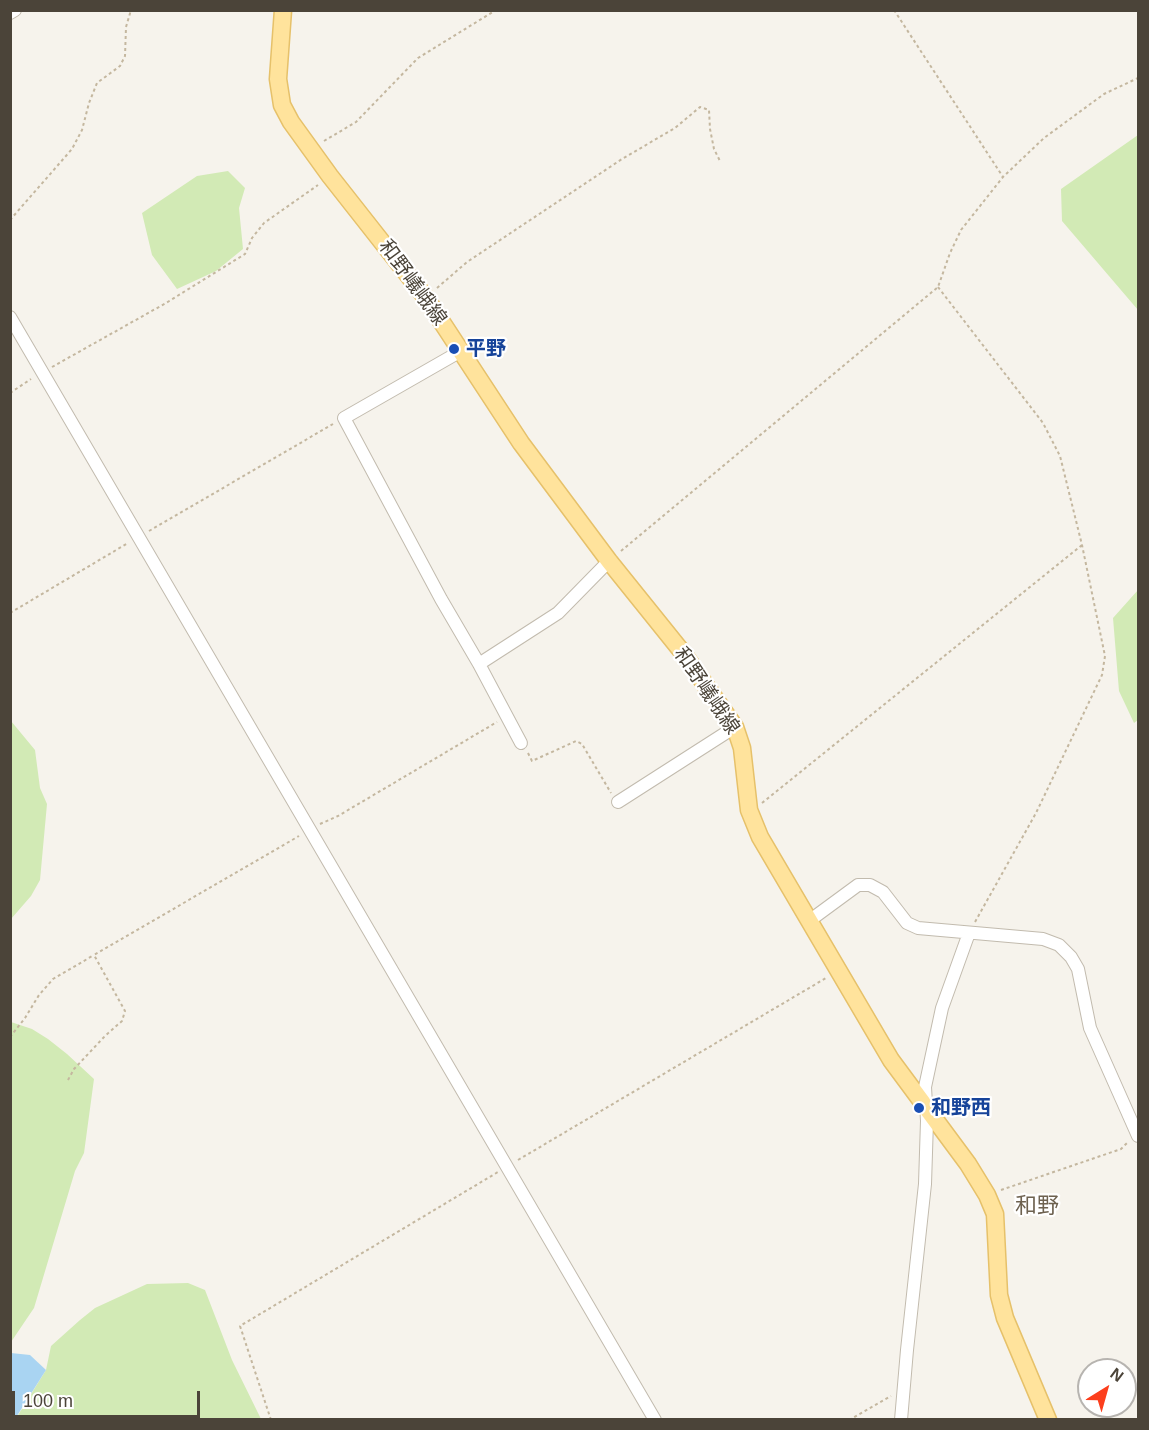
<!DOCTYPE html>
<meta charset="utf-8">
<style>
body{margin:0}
#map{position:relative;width:1149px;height:1430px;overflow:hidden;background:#f6f3ec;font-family:Arial,sans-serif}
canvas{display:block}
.frame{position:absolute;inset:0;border:12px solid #4b4439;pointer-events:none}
.north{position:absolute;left:1077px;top:1358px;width:60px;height:60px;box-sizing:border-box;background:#fff;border:2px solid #b7b4b0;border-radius:50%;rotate:37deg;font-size:16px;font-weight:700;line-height:24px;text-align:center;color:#4b4439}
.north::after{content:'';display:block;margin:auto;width:21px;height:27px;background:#fc3f1d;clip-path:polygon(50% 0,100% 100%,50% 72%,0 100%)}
.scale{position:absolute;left:12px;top:1391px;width:188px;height:27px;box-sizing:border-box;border:3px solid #4b4439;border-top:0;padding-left:8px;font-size:18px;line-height:21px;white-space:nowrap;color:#4b4439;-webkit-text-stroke:4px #fff;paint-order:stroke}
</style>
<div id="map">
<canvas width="1149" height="1430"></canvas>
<div class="frame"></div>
<div class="north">N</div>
<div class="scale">100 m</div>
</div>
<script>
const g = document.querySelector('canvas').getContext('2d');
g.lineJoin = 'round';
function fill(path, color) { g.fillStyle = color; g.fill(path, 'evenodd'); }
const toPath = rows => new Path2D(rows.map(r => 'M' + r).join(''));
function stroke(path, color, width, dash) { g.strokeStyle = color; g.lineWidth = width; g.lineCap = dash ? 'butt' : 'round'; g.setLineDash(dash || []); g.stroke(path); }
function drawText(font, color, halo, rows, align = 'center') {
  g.font = font + ' Arial,"Noto Sans JP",sans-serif'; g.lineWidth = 4.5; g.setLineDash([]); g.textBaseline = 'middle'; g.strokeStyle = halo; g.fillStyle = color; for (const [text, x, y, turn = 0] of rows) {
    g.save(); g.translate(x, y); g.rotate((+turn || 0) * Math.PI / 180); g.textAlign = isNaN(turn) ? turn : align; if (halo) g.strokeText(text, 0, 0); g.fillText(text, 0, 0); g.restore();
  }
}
const green = toPath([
 [1138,135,1138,310,1062,221,1061,189],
 [228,171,245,188,239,208,243,249,216,271,177,289,152,255,142,213,197,176],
 [1138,590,1138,720,1134,723,1119,691,1113,618],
 [11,721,35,750,40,788,47,804,40,880,31,896,11,919],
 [11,1022,32,1029,48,1039,67,1054,94,1079,84,1153,75,1171,34,1308,11,1342],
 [188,1283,205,1290,232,1360,261,1419,15,1420,46,1370,51,1346,80,1320,95,1308,147,1284]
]);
const water = toPath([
 [11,1353,30,1355,46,1370,15,1419,11,1419]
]);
const path = toPath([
 [894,10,1003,177],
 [324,141,356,122,418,58,496,10],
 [10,220,72,149,82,130,89,103,97,83,120,66,125,56,126,27,131,10],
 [938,287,1043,423,1060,456,1082,545,1105,656,1102,675,1036,813,975,922],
 [437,288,467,262,622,159,675,128,700,107,709,110,710,129,714,149,720,161],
 [52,367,166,303,245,254,252,238,264,223,318,185],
 [10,393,31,379],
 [149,531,333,424],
 [621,551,938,287,950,253,961,230,1003,177,1044,138,1104,94,1138,78],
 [10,613,128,543],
 [528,753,532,761,576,741,582,744,611,793],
 [762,803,1082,545],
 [320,824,338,816,497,722],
 [10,1037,25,1018,39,995,53,979,94,955],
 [68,1080,74,1069,105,1036,122,1021,125,1011,94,955,299,836],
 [518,1160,826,978],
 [1001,1190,1121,1149,1127,1143],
 [271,1420,240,1326,498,1172],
 [849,1420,891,1396]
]);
const minor = toPath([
 [10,13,15,10],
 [10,317,655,1420],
 [461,351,344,418,441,599,479,664],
 [521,743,479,664,558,613,609,561],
 [618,802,735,727],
 [809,921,858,885,870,885,883,892,907,923,918,928,1043,939,1059,945,1071,957,1078,969,1090,1028,1138,1136],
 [901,1420,907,1350,925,1184,927,1121,925,1087,942,1008,969,933]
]);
const major = toPath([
 [283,10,278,79,282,105,291,122,330,176,426,298,521,443,609,561,683,653,735,727,742,748,749,810,760,837,891,1060,968,1164,987,1195,995,1214,999,1295,1005,1318,1048,1420]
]);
const markers = [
 [454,349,6,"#1a4fb4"],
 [919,1108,6,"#1a4fb4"]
];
const streetNames = [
 ["和野嶬峨線",412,283,54],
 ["和野嶬峨線",706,691,56]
];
const transitNames = [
 ["平野",466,349],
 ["和野西",931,1108]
];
const quarterNames = [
 ["和野",1037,1207]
];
fill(green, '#d2eab5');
fill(water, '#a9d4f2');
stroke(minor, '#c2bbae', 14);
stroke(major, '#e6c16a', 19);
stroke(path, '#c4b79f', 2, [3, 3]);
stroke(minor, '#fff', 12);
stroke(major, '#ffe39c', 16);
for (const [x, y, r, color] of markers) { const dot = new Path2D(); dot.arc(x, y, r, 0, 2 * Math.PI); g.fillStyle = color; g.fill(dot); stroke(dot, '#fff', 2); }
drawText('20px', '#4b4439', '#fff', streetNames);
drawText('bold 20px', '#164399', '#fff', transitNames, 'left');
drawText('22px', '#6e6250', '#fff', quarterNames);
</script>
